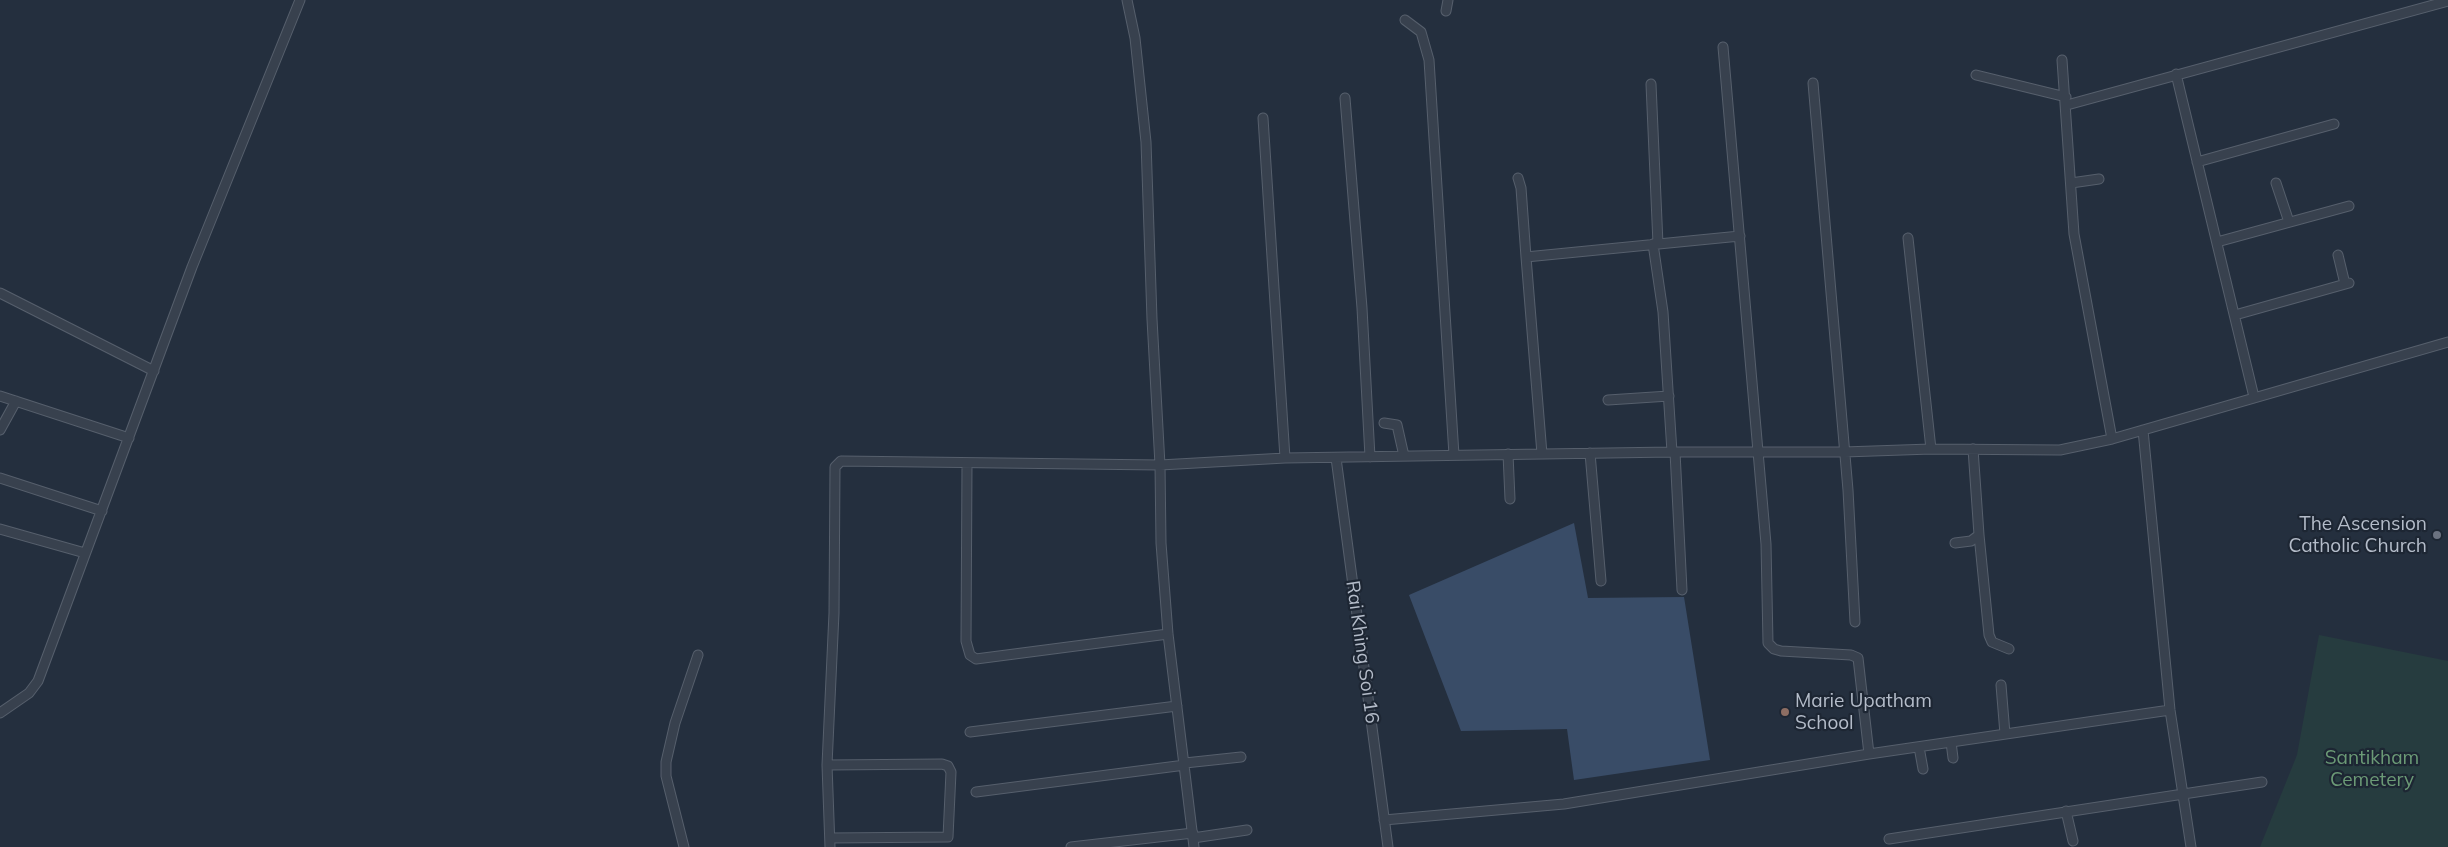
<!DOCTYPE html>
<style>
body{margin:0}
canvas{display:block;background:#242f3e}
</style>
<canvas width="2448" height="847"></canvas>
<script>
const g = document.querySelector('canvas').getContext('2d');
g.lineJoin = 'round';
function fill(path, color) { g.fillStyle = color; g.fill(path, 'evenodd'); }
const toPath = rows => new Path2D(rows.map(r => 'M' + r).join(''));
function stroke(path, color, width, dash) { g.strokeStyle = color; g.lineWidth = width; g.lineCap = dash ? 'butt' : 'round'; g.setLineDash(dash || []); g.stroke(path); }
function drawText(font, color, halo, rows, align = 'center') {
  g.font = font + ' Mulish,sans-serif'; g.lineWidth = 4.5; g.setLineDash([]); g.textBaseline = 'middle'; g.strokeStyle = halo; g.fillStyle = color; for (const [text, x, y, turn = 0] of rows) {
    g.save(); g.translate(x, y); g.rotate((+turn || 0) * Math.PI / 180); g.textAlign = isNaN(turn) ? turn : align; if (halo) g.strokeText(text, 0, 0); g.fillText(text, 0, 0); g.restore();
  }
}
const green = toPath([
 [2319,635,2448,661,2448,847,2260,847,2297,755]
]);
const water = toPath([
 [1574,523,1588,598,1684,597,1710,760,1574,780,1567,729,1461,731,1409,595]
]);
const minor = toPath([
 [1127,0,1135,38,1146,142,1152,319,1160,465,1161,543,1168,634,1194,847],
 [1446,11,1448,0],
 [1405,20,1421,32,1429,60,1454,455],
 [1723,47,1766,544,1768,643,1774,649,1781,651,1851,655,1858,658,1869,754],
 [2062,60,2074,234,2112,439],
 [2176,74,2254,397],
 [1976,75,2066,97],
 [1813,83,1848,490,1855,622],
 [1651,84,1658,244],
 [1345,98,1362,308,1370,457],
 [2067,105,2448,1],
 [1263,118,1285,458],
 [2197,162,2334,124],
 [1518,178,1521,188,1526,257],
 [2071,183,2099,179],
 [2276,183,2289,222],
 [1908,238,1931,449],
 [2217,242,2349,206],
 [1653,244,1663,312,1672,452],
 [2338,255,2345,284],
 [0,293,154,371],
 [2235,315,2349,283],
 [0,396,129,438],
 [1608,400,1669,396],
 [1384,423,1397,425,1404,456],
 [0,430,16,401],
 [2143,430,2170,710,2191,847],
 [1675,452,1682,590],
 [1590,453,1601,581],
 [1508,454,1510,499],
 [1542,454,1526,257,1740,236],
 [1336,458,1388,847],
 [967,464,966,641,970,655,976,659,1168,634],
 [0,478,102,511],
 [0,529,85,553],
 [1979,535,1989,635,1992,642,2009,649],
 [1955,543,1971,541,1979,535,1973,449],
 [2001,685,2005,734],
 [0,713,29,693,38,681,192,267,300,0],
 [970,732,1177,706],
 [1951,742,1953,758],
 [1919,747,1923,769],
 [1185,763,1241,757],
 [827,765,942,764,948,766,951,772,948,837,830,838],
 [976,792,1185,765],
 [2066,811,2073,841],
 [1384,820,1564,804,1869,754,2170,710],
 [1193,838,1247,830],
 [1889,839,2262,782],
 [684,847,666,776,666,762,675,723,698,655],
 [830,847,827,765,834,613,835,467,841,461,1160,465,1285,458,1672,452,1844,452,1931,449,2060,450,2112,439,2448,342],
 [1071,847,1193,833]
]);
const markers = [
 [2437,535,5,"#6b7280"],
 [1785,712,5,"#8d6e63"]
];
const poiNames = [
 ["The Ascension",2427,524],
 ["Catholic Church",2427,546],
 ["Marie Upatham",1795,701,"left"],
 ["School",1795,723,"left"]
];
const streetNames = [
 ["Rai Khing Soi 16",1362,652,82]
];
const parkNames = [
 ["Santikham",2372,758],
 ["Cemetery",2372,780]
];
fill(green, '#263c3f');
fill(water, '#394c67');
stroke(minor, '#565f6c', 11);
stroke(minor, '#38414e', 9);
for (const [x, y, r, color] of markers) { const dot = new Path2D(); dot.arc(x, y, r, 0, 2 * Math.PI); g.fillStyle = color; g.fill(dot); stroke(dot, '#1d2633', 2); }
drawText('19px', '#b4bcc9', '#1d2633', poiNames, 'right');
drawText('19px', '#b4bcc9', '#1d2633', streetNames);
drawText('19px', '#6b9a76', '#1d2633', parkNames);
</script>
